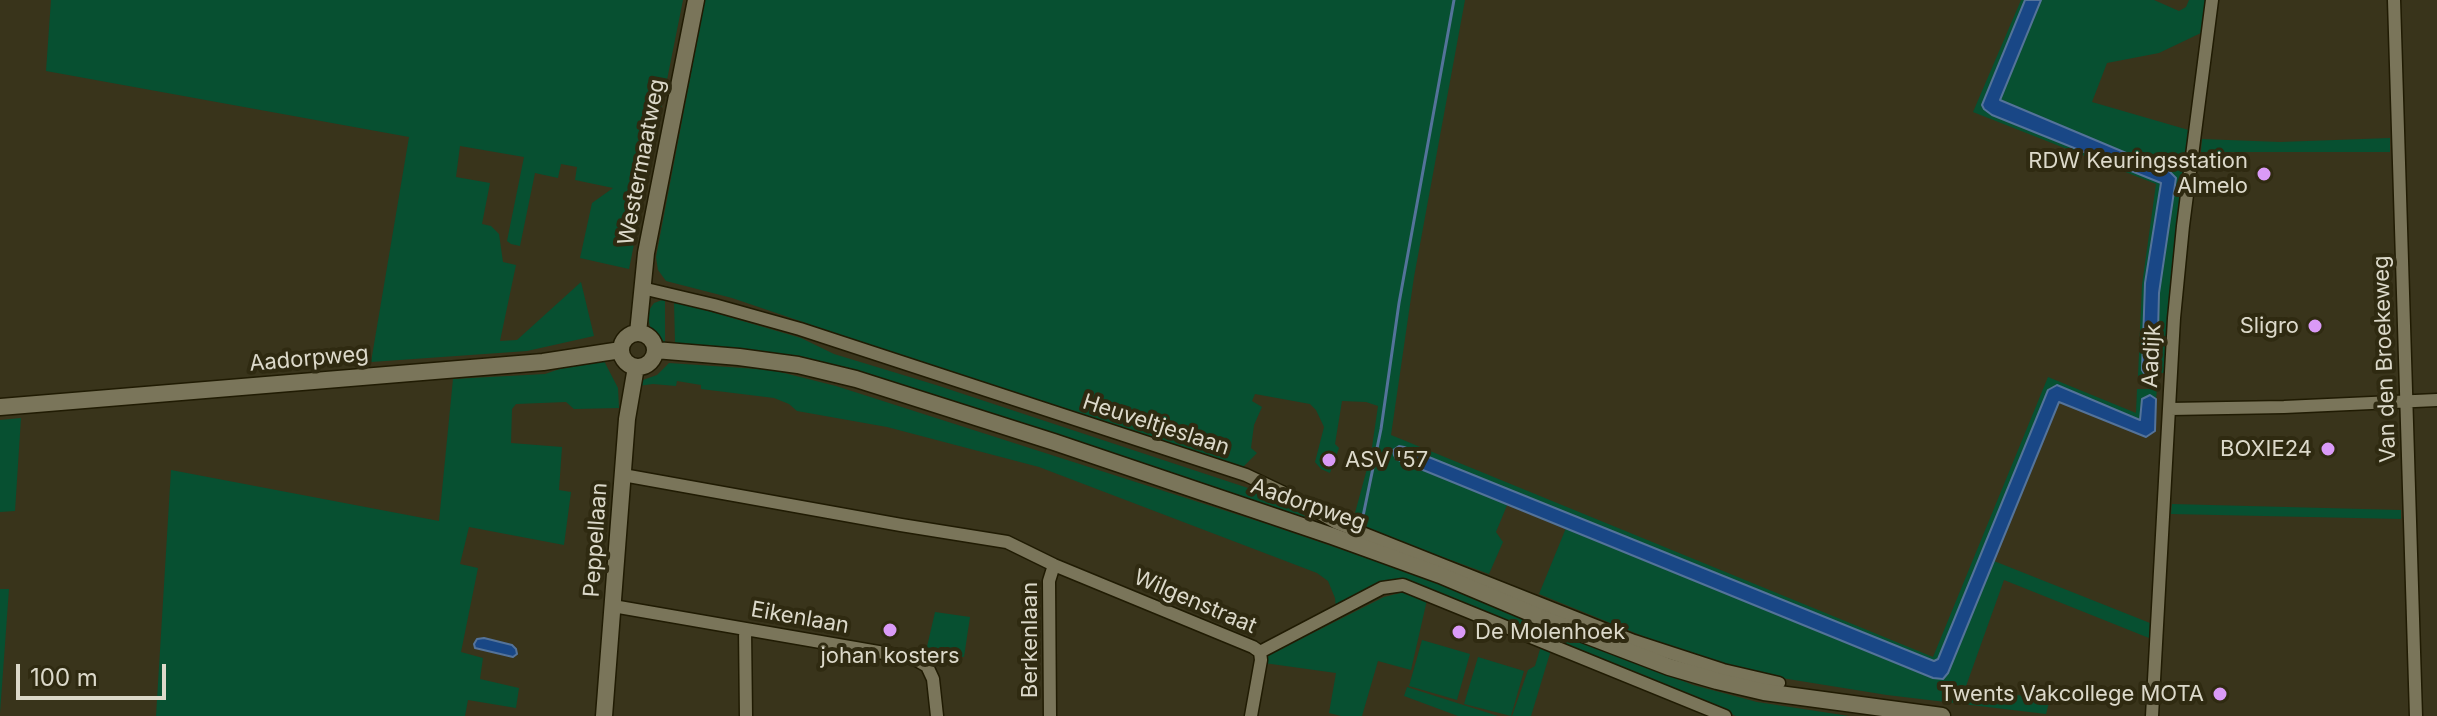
<!DOCTYPE html>
<style>
body{margin:0}
#map{position:relative;width:2437px;height:716px;overflow:hidden;background:#39341b;font-family:Inter,sans-serif}
canvas{display:block}
.scale{position:absolute;left:16px;top:664px;width:150px;height:36px;box-sizing:border-box;border:4px solid #dcd9ca;border-top:0;padding-left:10px;font-size:24px;line-height:28px;white-space:nowrap;color:#dcd9ca;-webkit-text-stroke:6px #2f2a11;paint-order:stroke}
</style>
<div id="map">
<canvas width="2437" height="716"></canvas>
<div class="scale">100 m</div>
</div>
<script>
const g = document.querySelector('canvas').getContext('2d');
g.lineJoin = 'round';
function fill(path, color) { g.fillStyle = color; g.fill(path, 'evenodd'); }
const toPath = rows => new Path2D(rows.map(r => 'M' + r).join(''));
function stroke(path, color, width, dash) { g.strokeStyle = color; g.lineWidth = width; g.lineCap = dash ? 'butt' : 'round'; g.setLineDash(dash || []); g.stroke(path); }
function drawText(font, color, halo, rows, align = 'center') {
  g.font = font + ' Inter,sans-serif'; g.lineWidth = 8; g.setLineDash([]); g.textBaseline = 'middle'; g.strokeStyle = halo; g.fillStyle = color; for (const [text, x, y, turn = 0] of rows) {
    g.save(); g.translate(x, y); g.rotate((+turn || 0) * Math.PI / 180); g.textAlign = isNaN(turn) ? turn : align; if (halo) g.strokeText(text, 0, 0); g.fillText(text, 0, 0); g.restore();
  }
}
const green = toPath([
 [51,0,683,0,629,269,580,258,592,203,613,188,575,180,577,167,561,164,558,178,535,173,520,246,511,244,507,241,524,157,460,146,456,177,490,183,482,224,491,226,499,234,503,262,516,265,500,341,517,340,581,282,594,336,527,351,371,362,409,137,46,71],
 [705,0,1465,0,1414,277,1391,435,1933,657,2048,377,2136,413,2137,389,2157,389,2156,399,2150,395,2141,420,2058,385,1938,659,1934,661,1404,447,1396,459,1508,503,1496,532,1503,542,1489,574,1352,524,1371,454,1378,406,1366,402,1342,401,1335,444,1339,448,1330,473,1321,469,1315,462,1324,427,1316,410,1310,404,1255,394,1252,401,1262,407,1254,425,1251,448,1257,453,1243,467,971,379,732,298,666,281,658,270,656,257],
 [2021,0,2025,0,1985,96,1984,109,1992,115,2161,183,2145,283,2142,370,2145,375,2138,376,2142,285,2156,184,1973,112],
 [2041,0,2154,0,2179,11,2186,7,2189,0,2208,0,2203,32,2159,53,2107,63,2092,102,2192,131,2169,297,2166,372,2152,376,2157,372,2159,293,2176,178,1999,100],
 [2390,138,2390,152,2201,152,2202,139,2280,142],
 [665,299,665,343,651,331,647,313,654,303],
 [674,301,801,338,834,354,936,385,1254,490,1313,520,1068,438,849,368,792,355,675,343],
 [603,359,618,388,619,408,574,409,566,402,516,404,512,409,511,443,562,447,559,490,571,492,564,545,469,527,460,564,478,568,461,652,483,658,480,679,519,688,516,708,468,700,465,716,156,716,171,470,439,521,453,379,545,374,577,363],
 [669,363,772,370,836,386,1270,525,1419,576,1693,685,1757,702,1849,716,1736,716,1414,583,1406,581,1336,609,1335,598,1328,581,1317,573,1039,467,887,427,797,411,789,404,774,398,701,389,701,385,677,381,676,386,653,384,638,386,640,381,657,375],
 [21,418,15,511,0,512,0,420],
 [2172,504,2401,510,2401,519,2171,514],
 [1566,528,1933,678,1948,673,1994,561,2150,623,2149,638,2004,580,1965,689,2050,699,2046,714,1887,695,1763,675,1667,646,1539,594],
 [0,589,9,589,0,713],
 [1404,592,1427,600,1411,670,1378,661,1362,716,1341,716,1329,713,1336,673,1264,663,1269,655,1384,597],
 [935,612,970,617,964,657,926,651],
 [1422,640,1470,654,1457,700,1409,686],
 [1541,646,1551,650,1531,716,1512,716,1528,670,1535,666],
 [1478,657,1524,671,1511,716,1464,704],
 [1407,687,1498,716,1458,716,1404,696]
]);
const water = toPath([
 [2025,0,2041,0,2000,100,2169,171,2176,178,2159,293,2157,372,2152,376,2145,375,2142,370,2145,283,2161,183,1992,115,1984,109,1982,105,2025,0],
 [2057,385,2140,420,2142,399,2150,395,2156,399,2155,431,2146,437,2059,402,1948,673,1943,679,1933,678,1396,459,1394,455,1393,450,1399,446,1404,447,1934,661,1938,659,2048,390,2057,385],
 [484,638,512,645,516,649,517,654,513,657,475,648,474,644,477,639,484,638]
]);
const stream = toPath([
 [1361,526,1381,429,1399,303,1454,0]
]);
const street = toPath([
 [2394,0,2416,716],
 [642,288,714,305,800,329,1246,475,1286,494,1337,523,1634,641,1723,670,1779,683],
 [2170,409,2284,407,2437,400],
 [623,475,901,525,1007,542,1054,565,1253,647,1260,652],
 [613,606,913,658,927,666,933,679,937,716],
 [745,629,746,716],
 [1260,652,1382,588,1403,585,1725,716],
 [1050,716,1049,581,1054,565],
 [1251,716,1261,660,1260,652],
 [2152,716,2174,318,2183,226,2212,0]
]);
const secondary = toPath([
 [638,333,646,253,696,0],
 '621 350a17 17 0 1 1 34 0a17 17 0 1 1-34 0Z',
 [655,350,739,357,798,365,856,379,1054,442,1332,536,1440,575,1554,623,1669,667,1717,681,1764,692,1942,716],
 [0,407,543,362,621,350],
 [604,716,627,419,636,367]
]);
const markers = [
 [2264,174,8,"#da9af7"],
 [2315,326,8,"#da9af7"],
 [2328,449,8,"#da9af7"],
 [1329,460,8,"#da9af7"],
 [890,630,8,"#da9af7"],
 [1459,632,8,"#da9af7"],
 [2220,694,8,"#da9af7"]
];
const poiNames = [
 ["RDW Keuringsstation",2248,161],
 ["Almelo",2248,186],
 ["Sligro",2299,326],
 ["BOXIE24",2312,449],
 ["ASV '57",1345,460,"left"],
 ["De Molenhoek",1475,632,"left"],
 ["johan kosters",890,656,"center"],
 ["Twents Vakcollege MOTA",2204,694]
];
const streetNames = [
 ["Westermaatweg",642,162,-79],
 ["Aadijk",2152,356,-87],
 ["Aadorpweg",309,359,-5],
 ["Van den Broekeweg",2385,359,-92],
 ["Heuveltjeslaan",1156,425,18],
 ["Aadorpweg",1308,505,19],
 ["Peppellaan",596,540,-86],
 ["Wilgenstraat",1195,602,23],
 ["Eikenlaan",800,618,10],
 ["Berkenlaan",1030,640,-90]
];
fill(green, '#075031');
fill(water, '#194786');
stroke(water, '#54739a', 2);
stroke(stream, '#54739a', 3);
stroke(street, '#201b03', 15);
stroke(secondary, '#201b03', 19);
stroke(street, '#7a755a', 12);
stroke(secondary, '#7a755a', 16);
for (const [x, y, r, color] of markers) { const dot = new Path2D(); dot.arc(x, y, r, 0, 2 * Math.PI); g.fillStyle = color; g.fill(dot); stroke(dot, '#2f2a11', 3); }
drawText('22px', '#dcd9ca', '#2f2a11', poiNames, 'right');
drawText('22px', '#dcd9ca', '#2f2a11', streetNames);
</script>
